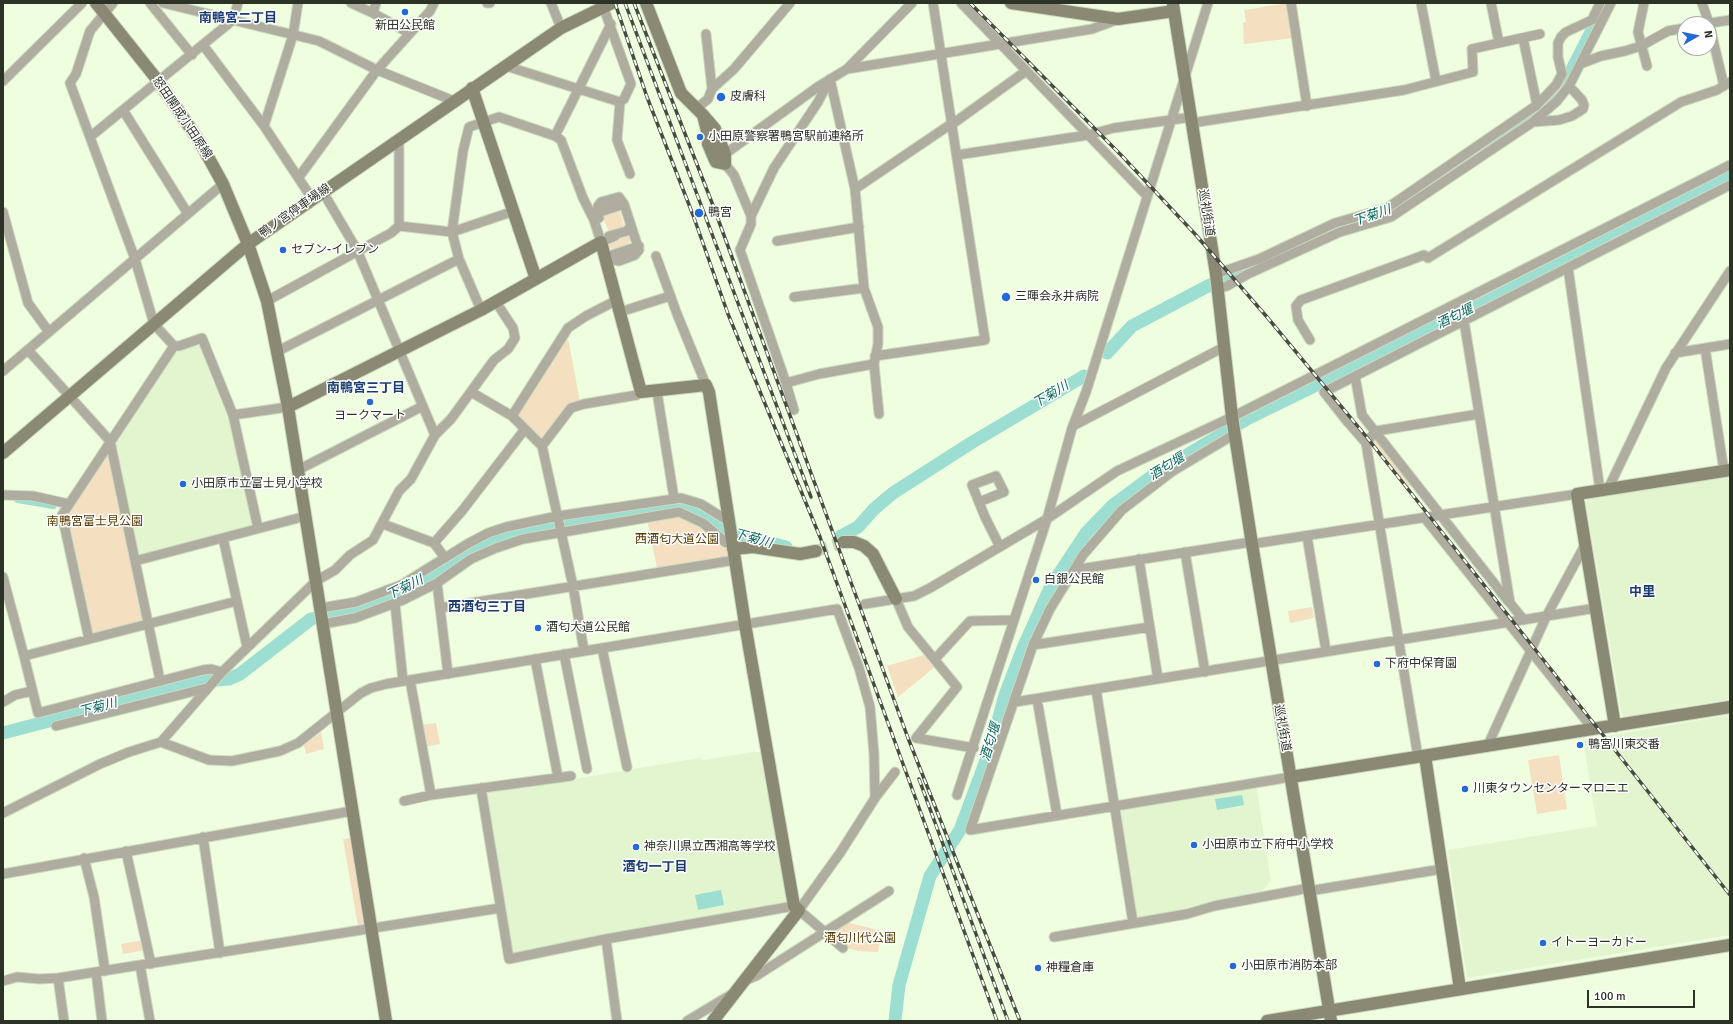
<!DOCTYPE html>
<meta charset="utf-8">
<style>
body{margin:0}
#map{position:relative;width:1733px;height:1024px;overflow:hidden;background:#eefedf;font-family:Signika,sans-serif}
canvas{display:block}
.frame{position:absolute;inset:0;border:4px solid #2c3226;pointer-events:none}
.north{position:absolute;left:1677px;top:16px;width:40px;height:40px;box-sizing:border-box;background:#fff;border:1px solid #abada8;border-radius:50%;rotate:81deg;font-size:11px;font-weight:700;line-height:16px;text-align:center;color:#2c3226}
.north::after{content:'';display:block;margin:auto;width:14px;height:18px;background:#246ad6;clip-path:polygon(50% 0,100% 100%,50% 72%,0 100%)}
.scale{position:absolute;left:1587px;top:990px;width:108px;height:18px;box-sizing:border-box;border:2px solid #2c3226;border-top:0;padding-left:5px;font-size:12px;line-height:14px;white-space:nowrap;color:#2c3226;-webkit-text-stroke:3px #fff;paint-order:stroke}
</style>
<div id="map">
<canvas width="1733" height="1024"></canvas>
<div class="frame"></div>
<div class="north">N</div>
<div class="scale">100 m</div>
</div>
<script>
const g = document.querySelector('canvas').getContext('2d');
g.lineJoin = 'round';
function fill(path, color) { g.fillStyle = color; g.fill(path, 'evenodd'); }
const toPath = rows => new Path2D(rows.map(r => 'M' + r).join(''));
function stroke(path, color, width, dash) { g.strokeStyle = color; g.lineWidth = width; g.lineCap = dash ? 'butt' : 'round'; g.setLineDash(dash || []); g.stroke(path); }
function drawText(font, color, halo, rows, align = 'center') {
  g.font = font + ' Signika,"Noto Sans JP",sans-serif'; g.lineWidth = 3; g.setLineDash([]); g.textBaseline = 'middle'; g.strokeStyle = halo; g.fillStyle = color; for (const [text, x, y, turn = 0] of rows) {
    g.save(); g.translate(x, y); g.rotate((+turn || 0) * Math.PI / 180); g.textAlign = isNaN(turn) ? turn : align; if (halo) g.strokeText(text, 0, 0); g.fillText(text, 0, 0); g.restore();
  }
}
const built = toPath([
 [196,345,200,346,228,418,253,522,250,526,140,556,136,555,115,445,174,353],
 [1730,477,1730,699,1624,717,1622,716,1586,503,1589,499],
 [1730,715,1730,935,1467,978,1448,850,1597,826,1583,740],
 [755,752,764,752,788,904,513,957,484,790,568,780,699,758,703,760],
 [1256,785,1271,881,1260,893,1220,900,1177,912,1136,919,1117,808]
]);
const green = toPath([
 [1288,3,1293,38,1244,44,1243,23,1246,22,1244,10],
 [617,209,620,211,624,227,609,232,602,216],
 [627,234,629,234,631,239,627,246,615,250,608,247,609,242],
 [568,338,580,402,542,442,516,415],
 [1376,433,1414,482,1407,489,1369,442],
 [108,453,145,622,92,635,66,516],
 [675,515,691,519,731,549,731,556,657,568,647,520],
 [1312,607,1314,618,1290,623,1288,611],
 [927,654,936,666,898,697,887,666],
 [436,723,440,744,425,747,421,725],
 [321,732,324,749,306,754,304,745],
 [1559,755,1567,809,1537,814,1528,760],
 [351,838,365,925,358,926,343,839],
 [838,920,882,931,878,952,858,951,844,947,824,929],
 [144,940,146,950,123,954,121,944]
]);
const water = toPath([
 [1242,795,1244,805,1217,810,1215,799],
 [721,890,724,905,698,910,695,895]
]);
const canal = toPath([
 [18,499,53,505]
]);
const river = toPath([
 [1318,236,1355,221,1379,216,1394,209,1543,108,1552,99,1565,83,1606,3],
 [1107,353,1132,326,1206,287,1269,258],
 [841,536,858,527,874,509,893,493,971,443,1084,376],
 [3,733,202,681,229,679,240,674,311,619,342,612,391,597,420,582,471,549,514,532,675,506,689,507,698,511,724,531,786,547],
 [895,1021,899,985,930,876,960,830,991,747,1005,695,1023,648,1051,586,1086,533,1112,506,1155,474,1247,419,1490,300,1730,175]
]);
const secondaryTunnel = toPath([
 [816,551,843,542]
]);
const street = toPath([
 [150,3,192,55],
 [163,3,319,41,377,70,454,101],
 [351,3,373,13,376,3],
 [487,3,490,3],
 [551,3,561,28],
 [961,3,1147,196],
 [1291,3,1307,106],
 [1421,3,1436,81],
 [1644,3,1638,32,1647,66],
 [1702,3,1709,23,1724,86],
 [603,6,631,84,624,99,620,102,617,140,630,174],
 [373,13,409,33],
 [1704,24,1730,20],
 [706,34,712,89],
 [1523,38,1537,105],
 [1499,43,1540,34],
 [203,45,264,126,313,200],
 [508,63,509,67,620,102],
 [1580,64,1601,56,1625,51,1641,46,1668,31,1685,28],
 [847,69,1092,29,1116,20],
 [830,79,818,102,774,168,751,216,751,224,740,250,786,383,819,374,874,364,878,344,878,327,864,288,855,189,951,124],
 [830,79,855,189],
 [3,81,82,3],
 [697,108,708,99,712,89,734,69,790,3],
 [123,110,188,214],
 [1533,122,1559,120,1572,116,1583,109,1584,105,1582,100,1569,86],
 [1192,123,1404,90,1473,72,1472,49,1499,43,1491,3],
 [951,125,1026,71],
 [264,126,293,35,298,3],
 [555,136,611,24],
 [90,137,233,20,238,3],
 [725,154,819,86,847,69,912,3],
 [957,155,1088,135,1114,128,1192,117],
 [725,164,734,175,751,216],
 [299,177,377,70,430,11,434,3],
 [323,192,357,250,435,435],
 [3,212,28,303,49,332],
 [599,218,597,213,624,204],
 [399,226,452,232,514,211],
 [609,236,627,231,631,225],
 [777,241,859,227],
 [656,256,677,314,706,385],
 [606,257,639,246],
 [605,258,619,261,635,255,639,250,624,204,619,197,601,202,598,206,597,213,594,220,601,242,615,236],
 [1568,268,1600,490],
 [1216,274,1259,259,1335,223,1387,208,1537,105,1556,85,1562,74,1558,57,1558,43,1561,37,1566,32,1592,20,1600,3],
 [1218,289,1227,286,1248,274,1340,232,1391,217,1533,122,1557,101,1569,86,1611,3],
 [794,297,864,288],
 [267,301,391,233,399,226,399,139],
 [481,310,459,259,452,232,463,151,469,127,499,117,555,136,561,140,583,198,594,220],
 [620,312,670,296],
 [1464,321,1510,603,1523,619],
 [1310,340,1298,320,1296,306,1301,300,1408,261,1424,255,1428,258,1681,102,1717,90,1730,82],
 [174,346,179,346,202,338,233,415,258,528],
 [1705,348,1724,471],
 [28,350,110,441,160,680],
 [278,351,459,259],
 [1675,353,1730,344],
 [875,356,985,340,933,3],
 [874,364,879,414],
 [3,371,223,184],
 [1355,376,1362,415,1508,601],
 [786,383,794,410],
 [471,392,512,416,542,446,573,586,584,651],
 [657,392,674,498],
 [233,415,288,407],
 [512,416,568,328,586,316,617,300],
 [1073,426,1224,347],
 [1366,443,1376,431,1479,414],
 [542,446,571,408,584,404,637,395,641,392],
 [298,470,423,406],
 [1608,489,1666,368,1730,271],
 [3,495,33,496,69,504],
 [979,502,1004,492,996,476,972,485,985,517,1000,547],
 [1424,517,1593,729],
 [383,524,434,543,462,511,525,429],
 [1307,536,1326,651],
 [223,538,247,647],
 [1251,542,1074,570,1050,609,1033,645,970,830,1291,777],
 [434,543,445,558],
 [1252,544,1577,494],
 [1185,552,1205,672],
 [1139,559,1158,679],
 [135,561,306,516],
 [1074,570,1083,555,1122,510,1173,471,1235,434],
 [3,577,24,656],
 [437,583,440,608],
 [896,599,908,627,957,687,916,738,974,748],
 [395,604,403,681],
 [865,604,914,596,930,588,1047,519,1117,471,1232,417,1730,165],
 [321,608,356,602,401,585,469,543,488,533,506,527,558,516,681,498,701,504,730,522],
 [323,624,355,618,403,600,437,583,471,559,496,548,523,539,679,512,703,523,725,542,733,545],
 [89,639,62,515,174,346,154,324,135,259,70,83,76,74,90,31,113,3],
 [1033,645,1150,627],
 [602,648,627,767],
 [564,654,587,769],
 [535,659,558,777],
 [935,659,970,621,1014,620],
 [222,672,211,669,203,670,38,713,24,656,237,601],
 [448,674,440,608,735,560],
 [1096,689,1133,923],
 [1037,699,1057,815],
 [3,702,15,695,32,691],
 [1015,702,1596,608],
 [56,726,207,688],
 [161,742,209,760,232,761,280,751,298,743,361,693,371,688,386,684,837,609,859,668,870,707,874,754,875,798],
 [1487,747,1547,615,1586,543],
 [1418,757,1366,443,1346,420,1324,392,1730,185],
 [481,788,509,959,606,939,617,1021],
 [431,795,571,776],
 [957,795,1047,519,1072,428,1086,392,1208,3],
 [404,801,431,795,410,680],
 [3,813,100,764,129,752,161,742,222,672,316,581,335,570,350,555,373,540,399,491,411,479,435,435,451,419,494,360,508,349,515,338,513,328,496,302],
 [203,837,220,953],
 [126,851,151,964],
 [84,858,94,897,105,971],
 [3,874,352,811],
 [1309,891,1442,869],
 [1054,937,1187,914,1214,906,1309,888],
 [606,939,794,906],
 [843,948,799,910,840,853,875,798,895,772],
 [140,965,150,1021],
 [96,972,102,1021],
 [58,978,64,1021],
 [3,981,17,977,39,979,58,978,500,908],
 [744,981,756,976,889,891],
 [687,1021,732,994]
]);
const secondary = toPath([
 [96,3,159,82,201,144,223,184,248,244,267,301,288,407,386,1021],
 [646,3,681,93,703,115],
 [1011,3,1118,19,1174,11,1173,4],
 [1174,11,1216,274,1232,417,1252,544,1331,1021],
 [472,88,536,279],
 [703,115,715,129,725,154,725,164,716,162,714,158,708,144,709,139,703,115],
 [288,407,481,310,601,242,641,392,706,385,709,392,745,624,794,906,799,910,713,1021],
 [3,453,248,244,561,28,612,3],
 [843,542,854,542,864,546,873,554,896,599],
 [733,549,753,547,800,554,816,551],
 [1615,726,1577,494,1730,470],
 [1425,756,1460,989],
 [1291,777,1730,707],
 [1267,1021,1730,945]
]);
const rail = toPath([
 [615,3,647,97,693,215,728,314,820,537,997,1021],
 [625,3,811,497],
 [634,3,714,208,908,738,1020,1021],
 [970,3,1121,155,1195,234,1267,317,1365,435,1730,895],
 [919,779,1008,1021]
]);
const markers = [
 [405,12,4,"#246ad6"],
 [721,97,5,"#246ad6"],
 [700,137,4,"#246ad6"],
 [699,213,5,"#246ad6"],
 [283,250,4,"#246ad6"],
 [1006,297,5,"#246ad6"],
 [370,402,4,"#246ad6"],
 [183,484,4,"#246ad6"],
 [1036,580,4,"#246ad6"],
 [538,628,4,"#246ad6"],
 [1377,664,4,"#246ad6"],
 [1580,745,4,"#246ad6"],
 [1465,789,4,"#246ad6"],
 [1194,845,4,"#246ad6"],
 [636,847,4,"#246ad6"],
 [1543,943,4,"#246ad6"],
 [1233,966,4,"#246ad6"],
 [1038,968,4,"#246ad6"]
];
const poiNames = [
 ["新田公民館",405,26,"center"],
 ["皮膚科",730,97],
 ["小田原警察署鴨宮駅前連絡所",708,137],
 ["鴨宮",708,213],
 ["セブン-イレブン",291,250],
 ["三暉会永井病院",1015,297],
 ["ヨークマート",370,416,"center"],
 ["小田原市立富士見小学校",191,484],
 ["白銀公民館",1044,580],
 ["酒匂大道公民館",546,628],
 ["下府中保育園",1385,664],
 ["鴨宮川東交番",1588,745],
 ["川東タウンセンターマロニエ",1473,789],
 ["小田原市立下府中小学校",1202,845],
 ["神奈川県立西湘高等学校",644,847],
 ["イトーヨーカドー",1551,943],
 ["小田原市消防本部",1241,966],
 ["神糧倉庫",1046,968]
];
const streetNames = [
 ["怒田開成小田原線",182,118,56],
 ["鴨ノ宮停車場線",295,211,-35],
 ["巡礼街道",1206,213,81],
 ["巡礼街道",1282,728,80]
];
const parkNames = [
 ["南鴨宮富士見公園",95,522],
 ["西酒匂大道公園",677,540],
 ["酒匂川代公園",860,939]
];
const neighbourhoodNames = [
 ["南鴨宮二丁目",238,19],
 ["南鴨宮三丁目",366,389],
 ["中里",1642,593],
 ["西酒匂三丁目",487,608],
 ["酒匂一丁目",655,868]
];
const waterNames = [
 ["下菊川",1372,216,-19],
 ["酒匂堰",1455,317,-26],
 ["下菊川",1051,395,-31],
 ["酒匂堰",1167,467,-32],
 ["下菊川",753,539,15],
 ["下菊川",405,588,-26],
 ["下菊川",98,708,-15],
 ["酒匂堰",991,742,-73]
];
fill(built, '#e2f5cf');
fill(green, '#f4dfc1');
fill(water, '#9cded2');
stroke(canal, '#9cded2', 8);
stroke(river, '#9cded2', 13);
stroke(secondaryTunnel, '#c7d5ba', 12, [12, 6]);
stroke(street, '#cbd9be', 11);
stroke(secondary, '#cbd9be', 14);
stroke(street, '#aead9f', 9);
stroke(secondary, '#8a8974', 12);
stroke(rail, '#464d3e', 3.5);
stroke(rail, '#fff', 2, [6]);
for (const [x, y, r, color] of markers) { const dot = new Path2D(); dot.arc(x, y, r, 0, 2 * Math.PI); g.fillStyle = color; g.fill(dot); stroke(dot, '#fff', 1.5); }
drawText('12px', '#2c3226', '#fff', poiNames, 'left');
drawText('12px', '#2c3226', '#fff', streetNames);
drawText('12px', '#573900', '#fff', parkNames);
drawText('bold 13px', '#1a3c71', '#fff', neighbourhoodNames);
drawText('italic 13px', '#056458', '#fff', waterNames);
</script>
